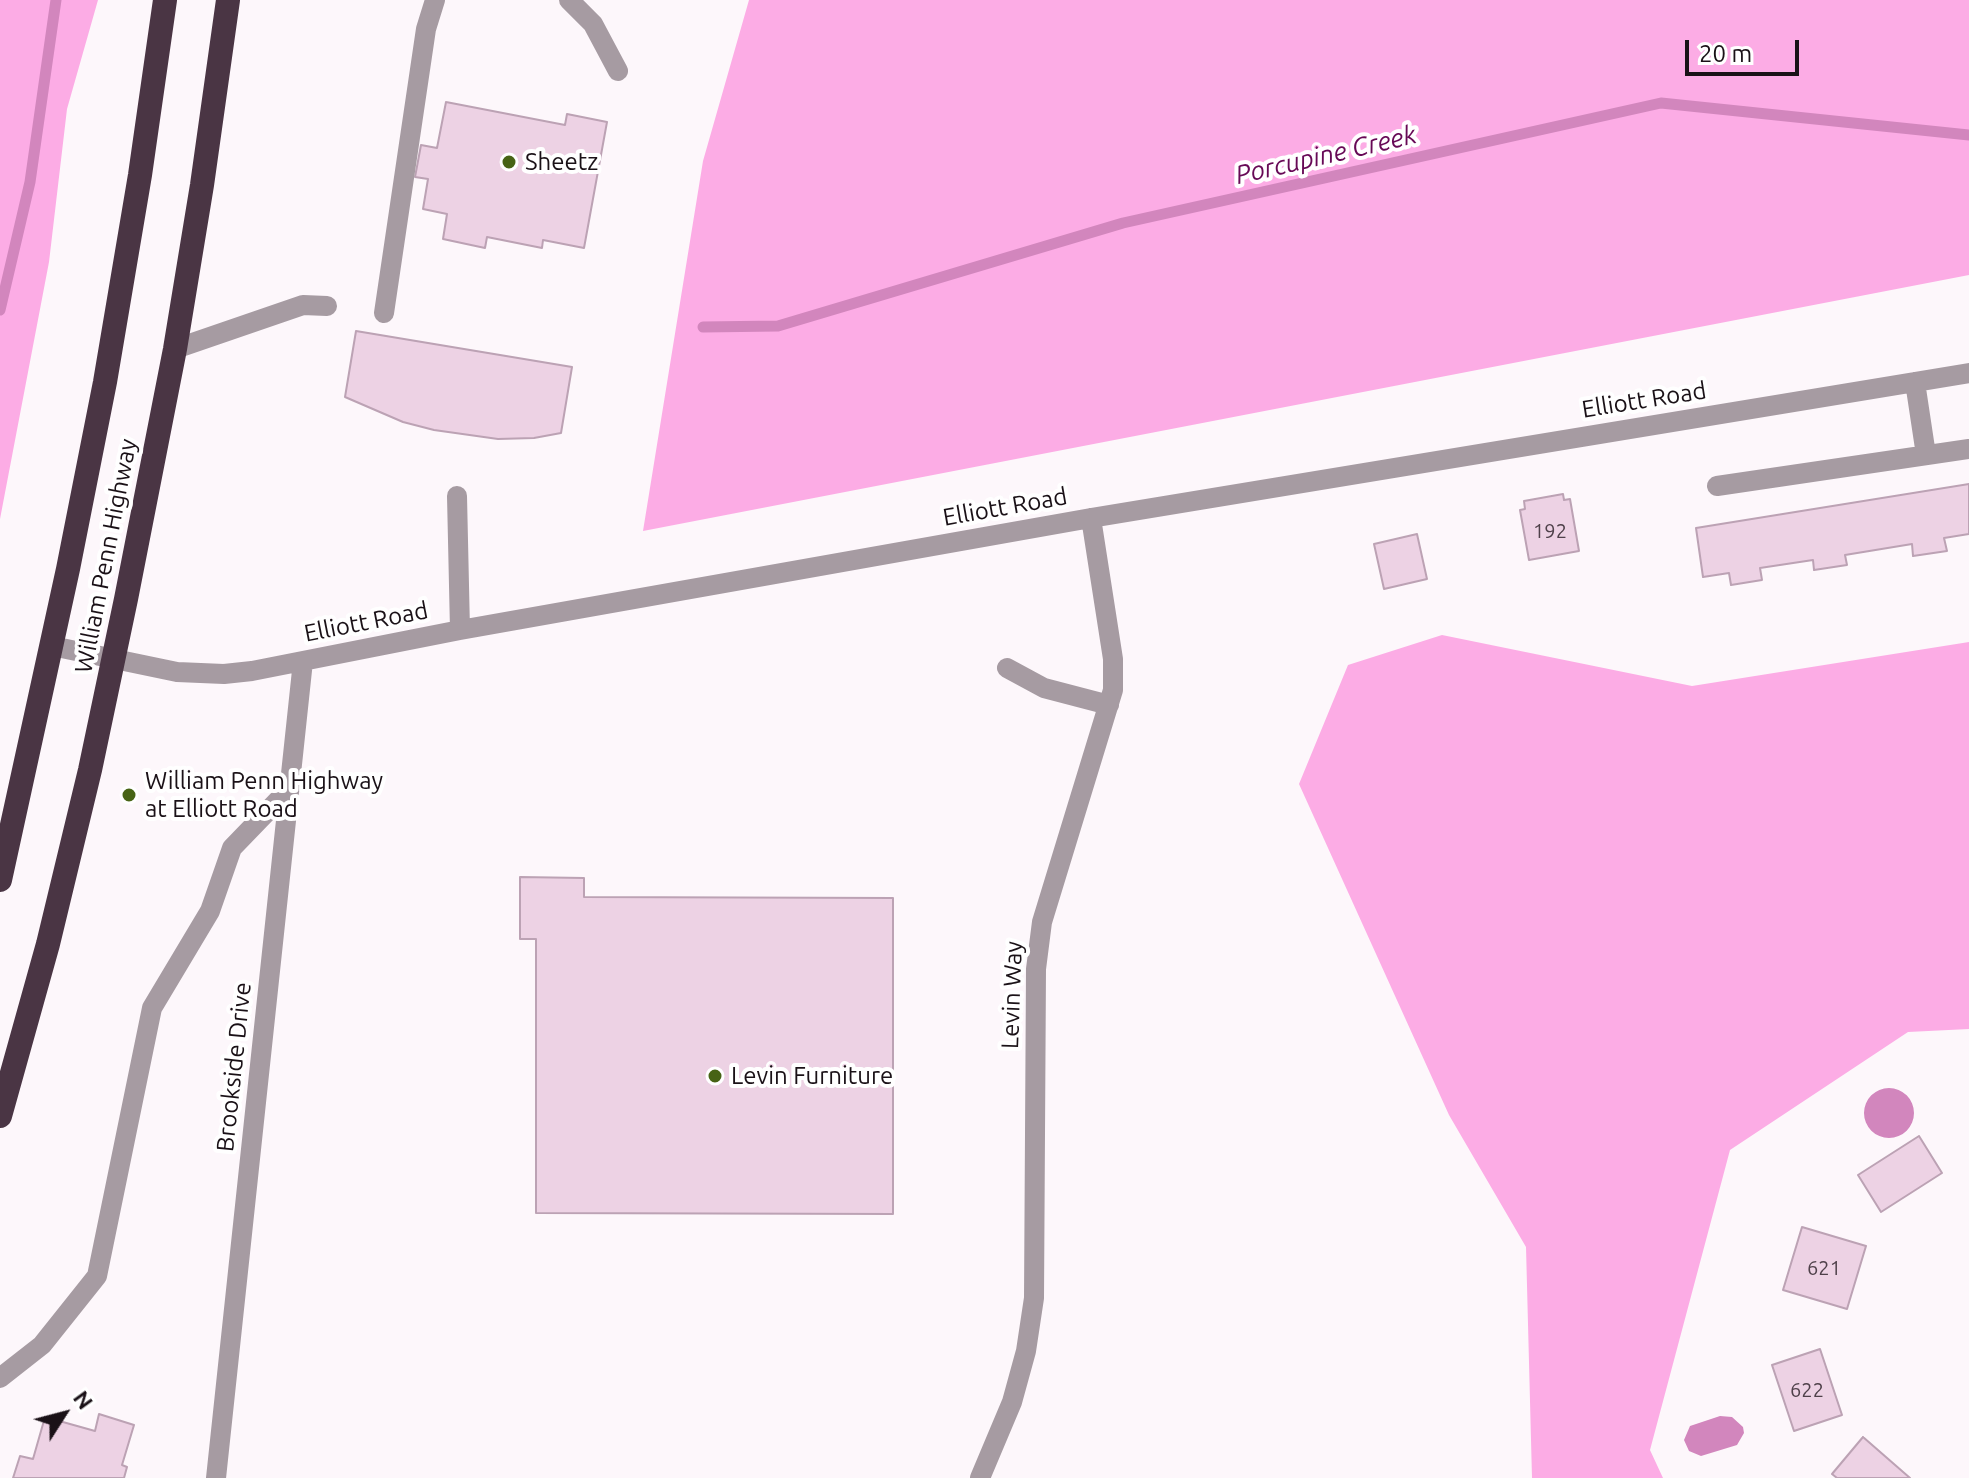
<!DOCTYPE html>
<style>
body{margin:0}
#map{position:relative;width:1969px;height:1478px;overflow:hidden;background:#fdf7fb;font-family:Ubuntu,sans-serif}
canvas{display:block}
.north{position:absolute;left:24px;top:1374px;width:80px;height:80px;-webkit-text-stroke:6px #fff;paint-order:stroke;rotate:54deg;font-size:22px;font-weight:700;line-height:32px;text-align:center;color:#1a1117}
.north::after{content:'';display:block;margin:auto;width:28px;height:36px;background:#1a1117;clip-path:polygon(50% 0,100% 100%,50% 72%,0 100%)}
.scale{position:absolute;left:1685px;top:40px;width:114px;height:36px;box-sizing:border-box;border:4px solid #1a1117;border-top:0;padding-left:10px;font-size:24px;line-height:28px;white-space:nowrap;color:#1a1117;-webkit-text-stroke:6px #fff;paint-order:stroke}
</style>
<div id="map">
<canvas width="1969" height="1478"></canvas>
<div class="north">N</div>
<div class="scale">20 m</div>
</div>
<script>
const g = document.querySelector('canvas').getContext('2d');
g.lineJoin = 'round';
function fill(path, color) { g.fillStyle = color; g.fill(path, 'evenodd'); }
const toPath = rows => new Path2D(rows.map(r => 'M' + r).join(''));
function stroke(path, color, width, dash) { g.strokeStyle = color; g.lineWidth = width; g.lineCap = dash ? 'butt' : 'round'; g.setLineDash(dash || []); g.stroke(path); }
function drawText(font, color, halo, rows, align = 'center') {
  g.font = font + ' Ubuntu,sans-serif'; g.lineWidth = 8; g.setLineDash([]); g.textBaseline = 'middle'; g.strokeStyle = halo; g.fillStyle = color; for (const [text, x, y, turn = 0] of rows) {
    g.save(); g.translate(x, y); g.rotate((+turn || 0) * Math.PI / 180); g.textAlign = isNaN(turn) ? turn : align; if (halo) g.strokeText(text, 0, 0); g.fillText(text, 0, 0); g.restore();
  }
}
const forest = toPath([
 [0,0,98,0,67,109,49,262,0,519],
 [749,0,1969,0,1969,275,643,531,703,161],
 [1442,635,1692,686,1969,642,1969,1029,1908,1032,1730,1150,1650,1450,1663,1478,1532,1478,1526,1247,1449,1115,1299,784,1348,665]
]);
const water = toPath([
 '1864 1113a25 25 0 1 1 50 0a25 25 0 1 1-50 0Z',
 [1720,1416,1732,1417,1743,1427,1744,1433,1737,1445,1701,1456,1689,1451,1684,1440,1690,1426]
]);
const stream = toPath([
 [0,310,30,182,56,0],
 [703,327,778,326,1123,223,1661,103,1969,135]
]);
const building = toPath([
 [446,102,565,125,567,114,607,122,584,248,543,240,542,248,487,237,485,248,443,239,447,214,423,209,428,179,415,177,421,145,437,148,446,102],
 [356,331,572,367,561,433,534,438,498,439,434,430,403,422,345,397,356,331],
 [1969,484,1969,534,1944,538,1947,551,1913,556,1912,544,1845,555,1847,565,1814,570,1813,560,1760,568,1762,580,1731,585,1729,573,1703,577,1696,528,1969,484],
 [1563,494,1564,500,1570,499,1579,551,1529,560,1520,510,1525,509,1524,501,1563,494],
 [1417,534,1427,579,1384,589,1374,544,1417,534],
 [520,877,584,878,584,897,893,898,893,1214,536,1213,536,939,520,939,520,877],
 [1919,1136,1942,1173,1881,1212,1858,1175,1919,1136],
 [1802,1227,1866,1246,1847,1309,1783,1290,1802,1227],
 [1820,1349,1842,1415,1794,1431,1772,1365,1820,1349],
 [99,1414,134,1425,122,1465,127,1467,124,1478,13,1478,20,1456,33,1459,45,1417,95,1431,99,1414],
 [1863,1437,1910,1478,1837,1478,1832,1474,1863,1437]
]);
const minor = toPath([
 [569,0,593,24,618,71],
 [384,313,426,29,435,0],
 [175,349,303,305,327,306],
 [1915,382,1926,455],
 [1717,486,1969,449],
 [457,496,460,630],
 [52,646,177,672,224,674,252,671,460,630,1091,518,1969,373],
 [1007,668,1044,688,1109,705],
 [0,1378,42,1345,97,1276,152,1008,210,911,232,848,289,789],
 [216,1478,303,661],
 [980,1478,1012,1402,1026,1351,1034,1298,1036,969,1042,922,1113,690,1113,659,1091,518]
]);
const highway = toPath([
 [0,880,68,569,105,382,140,175,165,0],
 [0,1116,48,944,90,770,126,599,175,349,202,185,228,0]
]);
const markers = [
 [509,162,8,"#476315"],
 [129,795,8,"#476315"],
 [715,1076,8,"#476315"]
];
const numberNames = [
 ["192",1550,531],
 ["621",1824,1268],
 ["622",1807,1390]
];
const poiNames = [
 ["Sheetz",525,162],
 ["William Penn Highway",145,781],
 ["at Elliott Road",145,809],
 ["Levin Furniture",731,1076]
];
const streetNames = [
 ["Elliott Road",1644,400,-9],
 ["Elliott Road",1005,507,-10],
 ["William Penn Highway",106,556,-79],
 ["Elliott Road",366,622,-11],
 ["Levin Way",1012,995,-88],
 ["Brookside Drive",234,1067,-84]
];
const waterNames = [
 ["Porcupine Creek",1326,155,-13]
];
fill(forest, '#fcace5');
fill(water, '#d286bd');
stroke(stream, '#d286bd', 11);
fill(building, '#edd2e4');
stroke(building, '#bca2b4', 2);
stroke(minor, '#a69ba2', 20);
stroke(highway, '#4a3544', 24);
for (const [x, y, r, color] of markers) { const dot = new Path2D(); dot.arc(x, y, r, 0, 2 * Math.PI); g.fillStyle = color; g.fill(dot); stroke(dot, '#fff', 3); }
drawText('20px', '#4f414a', null, numberNames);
drawText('24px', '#1a1117', '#fff', poiNames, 'left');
drawText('24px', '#1a1117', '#fff', streetNames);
drawText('italic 26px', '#670956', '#fff', waterNames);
</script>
